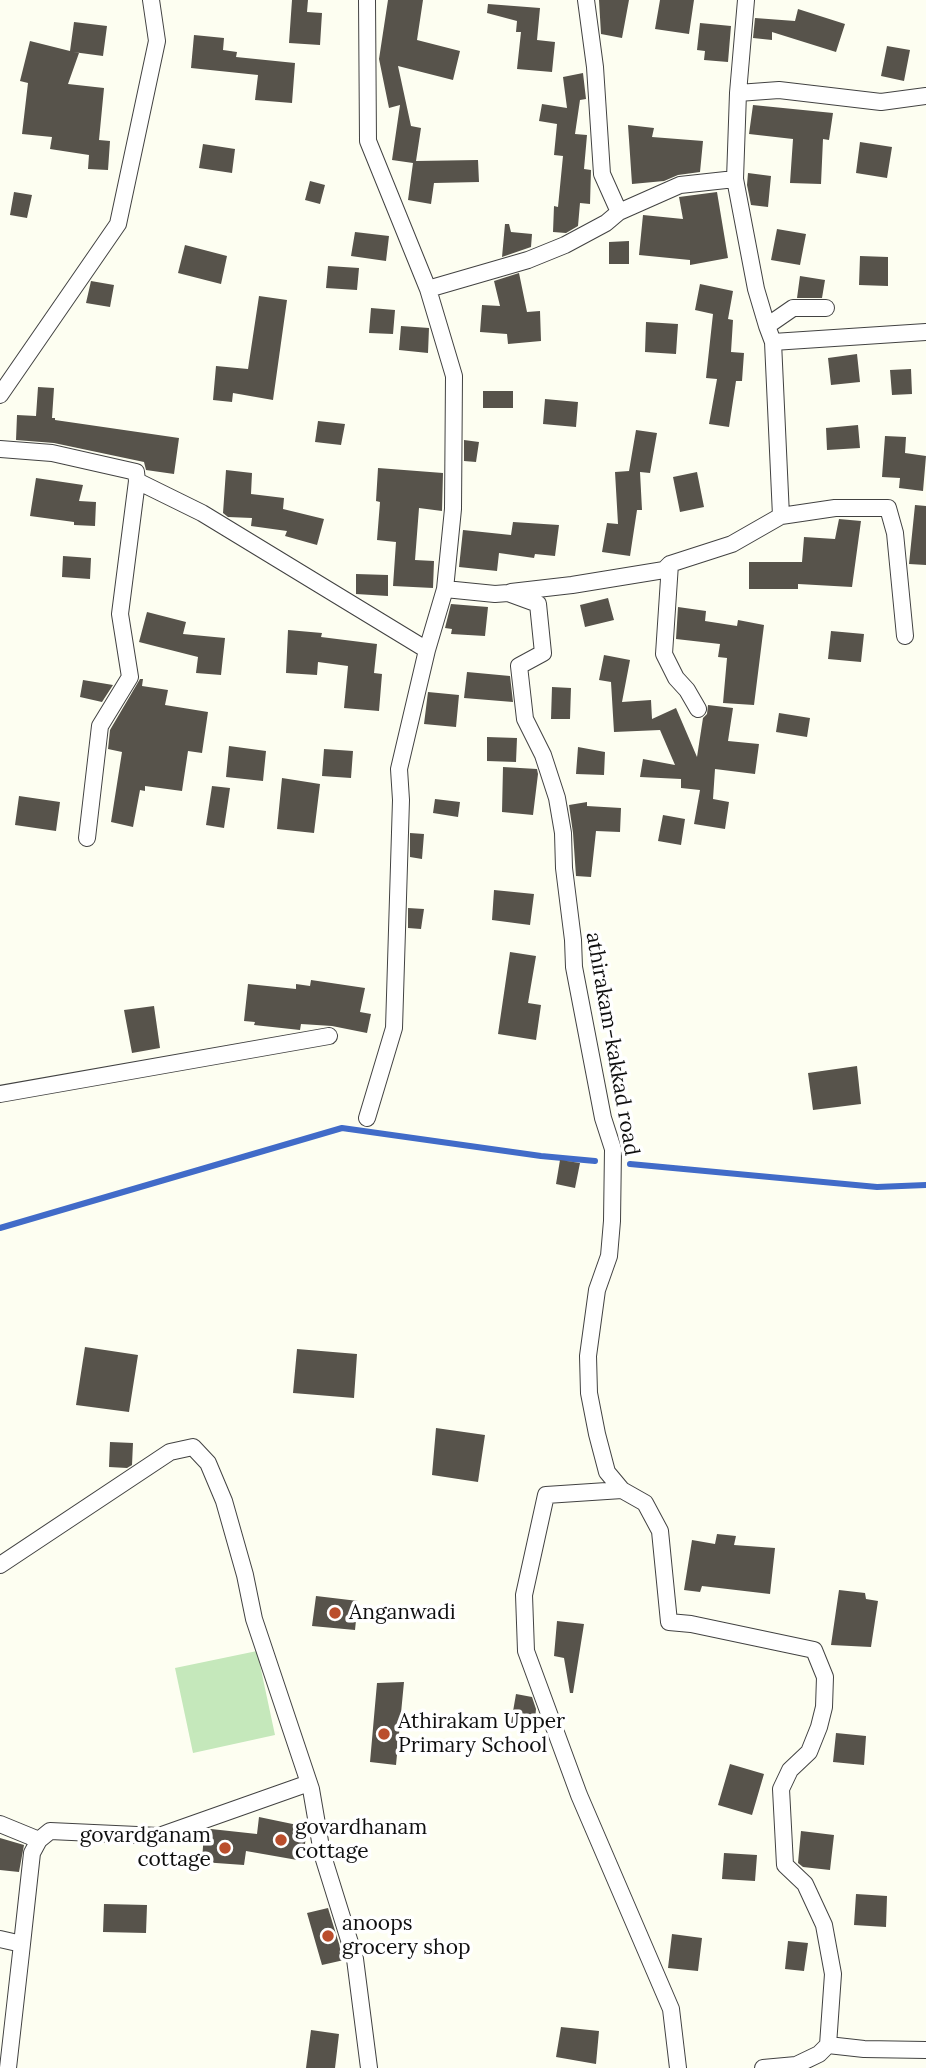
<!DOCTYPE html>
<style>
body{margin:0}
canvas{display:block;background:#fdfef1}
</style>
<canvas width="926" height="2068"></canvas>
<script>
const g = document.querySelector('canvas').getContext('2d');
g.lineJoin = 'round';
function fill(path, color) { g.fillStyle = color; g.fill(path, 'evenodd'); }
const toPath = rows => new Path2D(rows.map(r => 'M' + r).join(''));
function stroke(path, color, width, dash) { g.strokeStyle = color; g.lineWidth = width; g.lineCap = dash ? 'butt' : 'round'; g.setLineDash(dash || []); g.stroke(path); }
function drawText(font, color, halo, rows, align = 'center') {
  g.font = font + ' Lora,serif'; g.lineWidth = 7; g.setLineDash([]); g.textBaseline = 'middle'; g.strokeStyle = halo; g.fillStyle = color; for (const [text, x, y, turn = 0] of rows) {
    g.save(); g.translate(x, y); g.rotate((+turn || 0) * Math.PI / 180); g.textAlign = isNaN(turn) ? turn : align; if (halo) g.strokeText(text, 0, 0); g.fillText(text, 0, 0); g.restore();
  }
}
const green = toPath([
 [257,1651,275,1735,193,1753,175,1668]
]);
const stream = toPath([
 [630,1164,877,1187,926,1185],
 [0,1228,342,1128,541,1156,595,1161]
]);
const building = toPath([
 [292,0,308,0,307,12,322,13,320,45,289,43],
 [388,0,423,0,417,40,460,51,453,80,398,66,411,126,421,128,416,161,478,160,479,182,434,183,431,204,408,200,413,163,392,160,400,105,389,108,379,59],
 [599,0,629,0,622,38,601,34],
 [660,0,694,0,689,34,655,29],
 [488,4,540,8,537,40,555,42,552,72,517,69,521,32,516,32,517,21,487,13],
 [798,9,845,24,836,52,772,32,772,40,753,38,755,18,795,21],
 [74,22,107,26,103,56,73,52,79,53,68,84,104,88,99,140,110,141,108,170,88,169,89,155,50,149,52,137,22,134,28,83,20,81,30,41,70,51],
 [700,23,731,26,728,62,704,60,705,51,697,50],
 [194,35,224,38,223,50,237,52,236,57,295,63,292,103,255,100,258,75,191,68],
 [887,46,910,50,904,81,881,76],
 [583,73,586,99,580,100,575,134,587,135,584,169,591,170,590,204,580,203,578,226,566,233,553,232,554,206,558,207,563,156,554,155,557,124,539,121,542,104,567,108,563,77],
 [753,105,833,113,829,140,823,139,821,184,790,183,793,139,749,134],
 [628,125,654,128,652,137,703,141,700,172,678,175,664,181,632,184],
 [860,142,892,147,887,178,856,173],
 [203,144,235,149,232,173,199,168],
 [748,173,771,176,768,207,751,205,747,185],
 [310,181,325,185,320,204,305,200],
 [14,192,32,195,27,218,10,215],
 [717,192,728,258,690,265,690,260,639,255,643,215,683,219,679,197],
 [505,224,509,224,511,232,532,234,531,247,502,257],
 [777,229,806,234,800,265,771,260],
 [355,232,389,236,386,261,351,256],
 [629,241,629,264,609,264,609,242],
 [185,245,227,256,221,284,178,273],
 [860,256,888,257,888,286,859,285],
 [328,266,359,268,357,290,326,288],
 [519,273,527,312,540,311,541,341,508,344,507,334,480,332,482,305,500,306,494,281],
 [800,276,825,280,822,298,797,298],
 [91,281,114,285,110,307,86,303],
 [700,284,733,291,728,319,733,320,731,352,744,353,742,381,736,381,729,427,709,424,717,379,706,378,713,314,695,310],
 [259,296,287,300,273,400,233,393,232,402,213,400,216,366,248,369],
 [371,308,395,310,393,334,369,333],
 [646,322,678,324,676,354,645,352],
 [401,326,429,328,428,353,399,350],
 [857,354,860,382,831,385,828,358],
 [911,369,912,394,892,395,890,370],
 [38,387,54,388,52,418,55,418,55,420,179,438,174,474,146,470,144,462,54,443,16,440,17,415,36,416],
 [483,391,513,391,513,408,483,408],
 [545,399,578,402,576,427,543,424],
 [318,421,345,424,341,445,315,442],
 [858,425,860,448,827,450,826,428],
 [636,430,657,433,650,473,640,472,642,510,637,510,630,556,602,552,607,523,618,524,615,472,629,471],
 [885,436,906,437,905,453,926,456,923,491,899,488,900,478,882,477],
 [464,440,479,442,476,462,464,461],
 [378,468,443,473,442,511,419,508,415,560,434,561,433,588,393,586,396,542,377,540,380,502,376,501],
 [226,470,252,473,251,494,284,498,283,509,324,519,317,545,285,536,287,531,251,526,252,518,228,517,223,513],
 [697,472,704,507,680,512,673,477],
 [36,478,83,485,79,501,96,502,95,526,74,525,74,522,30,516],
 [915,505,926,506,926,565,909,564],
 [839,519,861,521,852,587,798,584,798,589,749,589,749,562,802,562,804,537,835,539],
 [513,522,559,525,555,556,535,554,534,558,499,553,497,571,459,567,463,530,511,535],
 [63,556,91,558,90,579,62,577],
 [356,574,388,575,388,596,356,594],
 [608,598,614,620,585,627,580,605],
 [451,604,488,607,485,636,451,634,452,629,445,628],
 [678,607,706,611,705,621,737,626,738,620,764,625,754,705,723,703,727,658,718,657,720,644,676,639],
 [147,612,186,622,183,634,225,638,221,675,196,673,198,657,139,642],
 [288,630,322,633,321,637,377,644,374,673,382,674,379,711,344,708,348,666,318,662,317,675,286,673],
 [831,631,864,634,861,662,828,659],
 [604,655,630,660,622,702,651,700,652,719,676,708,697,757,703,718,707,714,708,705,733,708,728,741,759,744,755,774,715,769,713,799,729,802,725,829,694,824,700,790,681,788,681,779,640,777,643,759,675,765,660,730,614,732,611,682,599,680],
 [467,672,510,676,513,702,464,698],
 [140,679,143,679,142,686,168,690,165,705,208,712,202,753,188,751,182,791,145,786,145,791,140,790,133,827,111,822,122,752,108,749,110,730],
 [83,680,113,685,102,702,80,697],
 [552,687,571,688,570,719,551,719],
 [428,692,459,695,456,727,424,724],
 [779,713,810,718,807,737,776,732],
 [487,737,517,738,516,762,487,761],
 [229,746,266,751,263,781,226,777],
 [578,747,605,752,604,775,576,774],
 [324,749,353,751,351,778,322,776],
 [503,767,537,769,538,774,533,815,502,812],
 [282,778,320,784,314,833,277,829],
 [212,786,230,788,224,828,206,825],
 [19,796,60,802,56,831,15,825],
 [435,799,460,802,458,817,433,813],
 [587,802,587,806,621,808,620,832,596,831,591,877,576,876,573,833,569,805],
 [663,815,685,819,681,845,658,841],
 [410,833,424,834,422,859,410,857],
 [494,890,534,894,530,925,492,920],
 [408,908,424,909,421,929,408,928],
 [510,952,536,956,528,1003,541,1005,536,1040,498,1034],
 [311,980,365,988,360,1012,371,1014,367,1033,332,1026,301,1024,300,1030,254,1025,255,1022,244,1021,248,984,296,989,296,984,310,986],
 [154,1006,160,1048,132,1053,124,1010],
 [857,1066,861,1104,813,1110,808,1073],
 [560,1160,580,1163,575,1188,556,1184],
 [85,1347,138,1355,129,1412,76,1405],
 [297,1349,357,1354,354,1398,293,1393],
 [436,1428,485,1435,478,1482,432,1475],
 [110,1442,133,1443,132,1465,127,1468,109,1467],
 [717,1534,736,1536,734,1545,775,1548,770,1594,702,1586,700,1592,684,1590,692,1540,715,1544],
 [839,1590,865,1593,866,1599,878,1601,871,1647,831,1645],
 [316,1596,358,1601,355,1630,312,1626],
 [557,1621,584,1624,573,1693,570,1693,564,1658,554,1656],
 [404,1682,396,1765,370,1762,377,1683],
 [516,1694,532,1697,536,1709,534,1731,518,1731,518,1724,511,1723],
 [836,1733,866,1736,864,1765,833,1762],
 [730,1764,764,1774,752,1815,718,1805],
 [259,1817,307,1827,303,1861,246,1851,244,1865,202,1862,204,1831,211,1829,257,1834],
 [801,1831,834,1835,830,1870,803,1867,798,1863],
 [0,1838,24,1845,19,1872,0,1870],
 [724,1853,757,1855,755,1881,722,1879],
 [856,1894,887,1896,886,1927,854,1925],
 [104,1904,147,1905,146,1933,103,1932],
 [328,1908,344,1960,322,1965,307,1913],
 [672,1934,702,1938,698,1971,668,1968],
 [788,1941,808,1943,804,1971,785,1969],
 [561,2027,599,2031,596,2064,556,2057],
 [311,2030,339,2034,335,2068,306,2068]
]);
const street = toPath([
 [367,0,368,141,428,289,454,376,453,509,445,589,495,594,508,593,538,604,543,653,519,666,525,719,543,755,557,798,563,833,564,868,573,940,574,967,603,1118,613,1149,612,1221,609,1256,597,1290,588,1356,589,1393,597,1434,607,1472,622,1490,645,1503,660,1531,669,1622,691,1624,814,1650,825,1677,824,1707,819,1727,809,1752,790,1770,781,1789,785,1865,805,1884,824,1925,833,1974,828,2045,819,2054,796,2065,763,2068],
 [586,0,595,67,602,174,619,212],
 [738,93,746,0],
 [735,179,738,93,779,90,881,102,926,96],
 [428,289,528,260,565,245,606,223,619,212,680,185,735,179,756,289,767,326,793,308,826,308],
 [767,326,773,342,781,516,835,508,888,508,895,533,905,636],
 [773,342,926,332],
 [0,395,118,224,157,41,151,0],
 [0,449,52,453,136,472,137,481,202,513,427,650],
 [670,564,664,654,676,678,687,690,698,709],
 [511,592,572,585,664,570,670,564,732,544,781,516],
 [87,838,100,726,130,677,120,614,137,481],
 [0,1094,329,1036],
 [367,1118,394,1028,401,800,399,769,427,650,445,589],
 [622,1490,546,1495,524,1595,526,1651,579,1795,671,2009,678,2068],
 [0,1565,170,1452,193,1447,208,1463,224,1501,245,1575,254,1619,311,1789,322,1853,355,1959,369,2068],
 [0,1824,39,1840],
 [0,1939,22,1944,32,1853,39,1840,50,1831,159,1836,309,1783],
 [828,2045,864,2049,926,2050],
 [8,2068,22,1944]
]);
const markers = [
 [335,1613,7,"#ba4e2c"],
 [384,1734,7,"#ba4e2c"],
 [281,1840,7,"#ba4e2c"],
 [225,1848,7,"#ba4e2c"],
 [328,1936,7,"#ba4e2c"]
];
const streetNames = [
 ["athirakam-kakkad road",612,1044,80]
];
const poiNames = [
 ["Anganwadi",349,1613],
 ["Athirakam Upper",398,1722],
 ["Primary School",398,1746],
 ["govardhanam",295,1828],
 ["cottage",295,1852],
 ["govardganam",211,1836,"right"],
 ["cottage",211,1860,"right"],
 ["anoops",342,1924],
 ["grocery shop",342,1948]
];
fill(green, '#c5e8bb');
stroke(stream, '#416bc8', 6);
fill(building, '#57534b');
stroke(street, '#424242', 18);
stroke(street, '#fff', 16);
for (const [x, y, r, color] of markers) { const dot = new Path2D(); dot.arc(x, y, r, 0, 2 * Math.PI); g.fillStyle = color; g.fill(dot); stroke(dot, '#fff', 2.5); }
drawText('21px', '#0f0f0f', '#fff', streetNames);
drawText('21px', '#0f0f0f', '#fff', poiNames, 'left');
</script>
